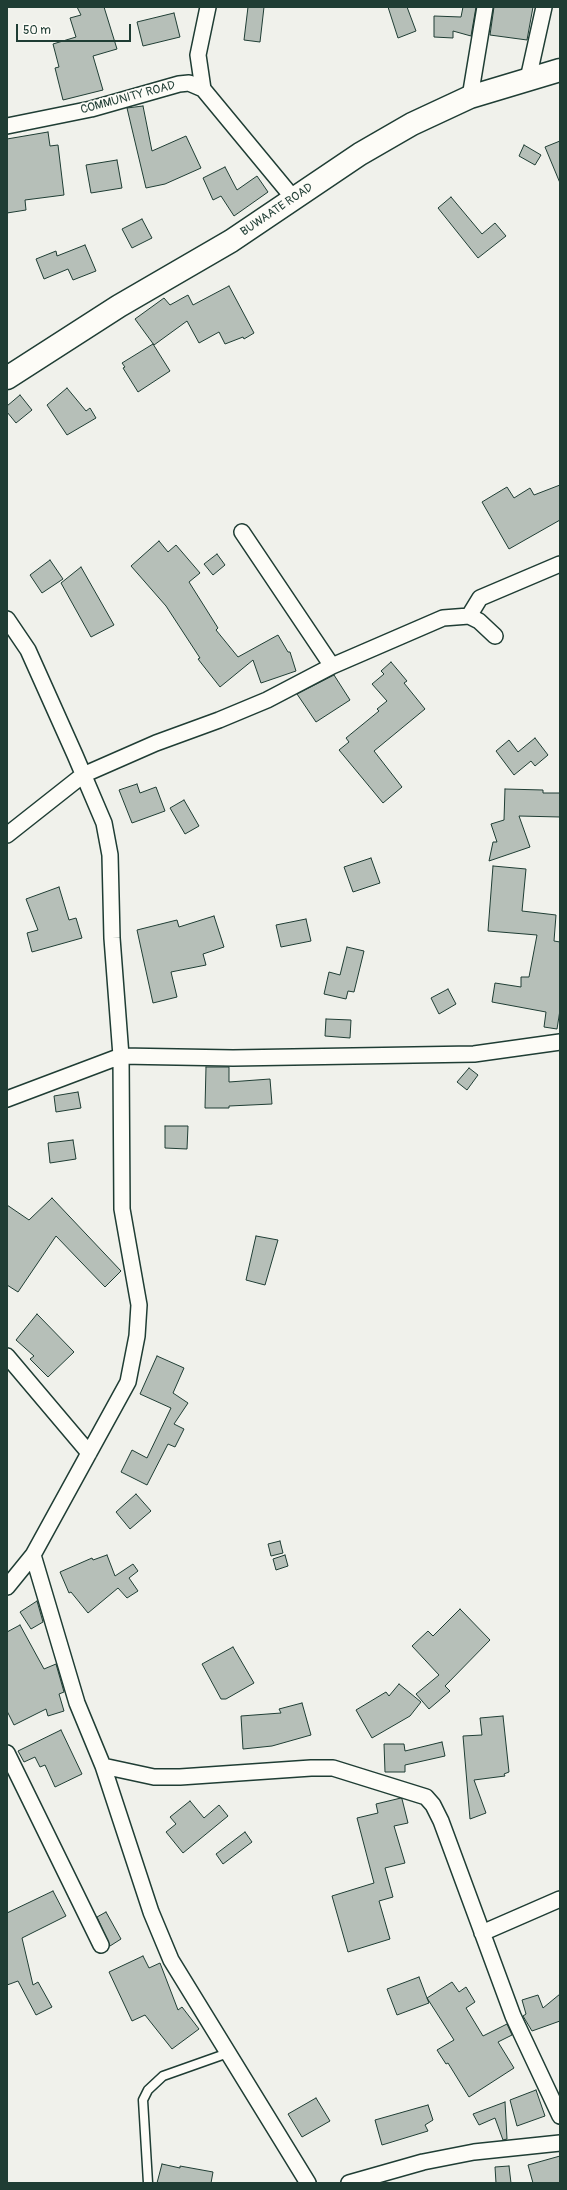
<!DOCTYPE html>
<style>
body{margin:0}
#map{position:relative;width:567px;height:2190px;overflow:hidden;background:#f0f1eb;font-family:Pangolin,sans-serif}
canvas{display:block}
.frame{position:absolute;inset:0;border:8px solid #1f3d34;pointer-events:none}
.scale{position:absolute;left:16px;top:24px;width:115px;height:18px;box-sizing:border-box;border:2px solid #1f3d34;border-top:0;padding-left:5px;font-size:12px;line-height:14px;white-space:nowrap;color:#1f3d34;-webkit-text-stroke:3px #fdfcf7;paint-order:stroke}
</style>
<div id="map">
<canvas width="567" height="2190"></canvas>
<div class="frame"></div>
<div class="scale">50 m</div>
</div>
<script>
const g = document.querySelector('canvas').getContext('2d');
g.lineJoin = 'round';
function fill(path, color) { g.fillStyle = color; g.fill(path, 'evenodd'); }
const toPath = rows => new Path2D(rows.map(r => 'M' + r).join(''));
function stroke(path, color, width, dash) { g.strokeStyle = color; g.lineWidth = width; g.lineCap = dash ? 'butt' : 'round'; g.setLineDash(dash || []); g.stroke(path); }
function drawText(font, color, halo, rows, align = 'center') {
  g.font = font + ' Pangolin,sans-serif'; g.lineWidth = 3.5; g.setLineDash([]); g.textBaseline = 'middle'; g.strokeStyle = halo; g.fillStyle = color; for (const [text, x, y, turn = 0] of rows) {
    g.save(); g.translate(x, y); g.rotate((+turn || 0) * Math.PI / 180); g.textAlign = isNaN(turn) ? turn : align; if (halo) g.strokeText(text, 0, 0); g.fillText(text, 0, 0); g.restore();
  }
}
const building = toPath([
 [77,7,104,7,117,49,93,56,103,90,63,100,55,68,59,67,53,44,76,37,70,18,81,15,77,7],
 [248,7,264,7,260,42,244,40,248,7],
 [388,7,407,7,416,31,398,38,388,7],
 [463,7,476,7,471,36,453,31,453,38,434,37,434,16,461,17,463,7],
 [494,7,533,7,527,40,490,35,494,7],
 [174,13,180,37,143,46,137,22,174,13],
 [143,106,152,151,186,136,201,168,165,184,146,188,127,108,143,106],
 [48,132,50,146,58,145,64,195,25,200,26,210,7,213,7,139,48,132],
 [560,141,560,183,545,147,560,141],
 [524,145,541,155,535,165,519,156,524,145],
 [117,160,122,188,91,193,86,165,117,160],
 [225,167,237,190,257,176,268,192,234,216,221,196,213,200,203,178,225,167],
 [451,197,482,234,495,223,506,236,478,258,438,208,451,197],
 [142,219,152,238,132,248,122,229,142,219],
 [85,245,96,271,73,280,68,269,44,279,36,259,56,251,57,256,85,245],
 [229,286,254,333,244,339,243,337,225,344,219,332,199,343,187,321,154,345,135,319,164,298,170,305,188,295,193,305,229,286],
 [153,344,170,371,138,392,123,368,125,367,122,363,153,344],
 [67,388,86,411,90,408,96,418,67,435,47,405,67,388],
 [20,395,32,410,16,423,7,412,7,406,20,395],
 [560,485,560,520,509,549,482,502,507,487,514,498,530,488,534,495,560,485],
 [159,541,168,552,176,545,200,573,189,582,218,628,216,630,238,657,278,635,288,652,290,652,296,671,261,683,253,660,220,687,198,659,200,658,166,606,131,566,159,541],
 [217,554,225,565,213,575,204,564,217,554],
 [50,560,63,579,42,593,30,575,50,560],
 [81,567,114,625,91,637,61,583,81,567],
 [391,662,407,681,404,683,425,709,374,751,402,787,383,803,339,750,349,742,346,738,379,711,377,709,387,701,372,684,384,674,381,671,391,662],
 [334,675,350,700,316,722,297,694,334,675],
 [535,738,548,755,535,766,531,761,514,775,496,751,509,740,518,752,535,738],
 [137,784,140,793,156,787,165,811,132,823,119,790,137,784],
 [505,789,543,790,543,793,560,793,560,817,519,816,530,847,489,861,493,842,497,842,491,824,504,820,505,789],
 [184,800,199,826,185,834,170,808,184,800],
 [371,858,380,883,353,892,344,867,371,858],
 [493,866,526,869,522,911,556,915,554,941,560,942,560,1010,557,1029,544,1027,546,1012,492,1002,495,983,521,987,521,977,529,977,537,935,488,931,493,866],
 [59,887,69,920,76,918,82,938,32,952,27,933,38,930,26,899,59,887],
 [214,916,224,947,203,954,206,965,171,972,177,997,153,1003,137,930,177,920,179,927,214,916],
 [306,919,311,941,281,947,276,925,306,919],
 [347,947,364,951,354,992,348,991,346,999,324,994,329,972,340,975,347,947],
 [448,989,456,1004,439,1014,431,998,448,989],
 [326,1019,351,1020,350,1038,325,1036,326,1019],
 [206,1067,229,1067,229,1082,270,1079,272,1104,229,1106,229,1108,205,1108,206,1067],
 [469,1068,478,1075,467,1090,457,1082,469,1068],
 [78,1092,81,1108,56,1112,54,1096,78,1092],
 [165,1126,188,1126,187,1149,165,1148,165,1126],
 [73,1140,76,1159,50,1163,48,1143,73,1140],
 [52,1198,121,1271,105,1287,56,1236,18,1292,7,1285,7,1205,29,1220,52,1198],
 [256,1236,278,1240,265,1285,246,1280,256,1236],
 [37,1314,74,1352,48,1377,30,1359,34,1356,16,1340,37,1314],
 [157,1356,184,1368,173,1393,188,1403,174,1424,184,1429,175,1447,168,1444,147,1485,121,1472,132,1450,147,1458,171,1408,140,1394,157,1356],
 [136,1494,151,1511,130,1529,116,1512,136,1494],
 [280,1541,283,1553,271,1556,268,1544,280,1541],
 [107,1555,115,1576,133,1564,138,1571,129,1578,138,1591,127,1598,118,1588,88,1613,71,1592,69,1593,60,1572,92,1558,93,1560,107,1555],
 [285,1555,288,1566,276,1570,273,1559,285,1555],
 [37,1601,43,1622,31,1629,20,1612,37,1601],
 [460,1609,490,1640,445,1686,450,1691,429,1709,416,1694,439,1675,412,1646,428,1631,433,1636,460,1609],
 [20,1625,44,1669,56,1664,64,1692,59,1694,64,1711,48,1716,46,1709,14,1725,7,1711,7,1632,20,1625],
 [233,1647,254,1683,226,1699,221,1699,202,1664,233,1647],
 [399,1684,421,1702,410,1716,372,1738,356,1710,386,1692,389,1696,399,1684],
 [302,1703,311,1735,272,1746,243,1749,241,1716,281,1713,279,1709,302,1703],
 [503,1716,509,1772,504,1774,505,1776,474,1780,486,1813,470,1819,463,1736,482,1735,480,1718,503,1716],
 [61,1730,82,1774,55,1787,45,1765,40,1767,35,1757,24,1762,18,1751,61,1730],
 [442,1742,445,1756,405,1765,405,1772,385,1772,384,1744,404,1744,405,1751,442,1742],
 [401,1798,402,1799,408,1823,394,1826,405,1863,385,1868,393,1897,379,1901,390,1939,348,1952,332,1896,374,1883,357,1818,378,1813,376,1804,401,1798],
 [190,1801,204,1818,219,1805,228,1816,183,1853,166,1832,176,1824,170,1817,190,1801],
 [245,1832,252,1842,223,1864,216,1854,245,1832],
 [53,1891,66,1916,22,1938,33,1985,38,1982,52,2007,36,2015,18,1981,7,1985,7,1913,53,1891],
 [106,1912,121,1939,110,1946,97,1917,106,1912],
 [143,1956,149,1968,160,1963,178,2010,182,2007,199,2029,172,2049,145,2015,132,2021,109,1972,143,1956],
 [419,1977,427,1998,452,1982,459,1992,466,1987,475,2002,466,2008,483,2036,507,2024,512,2035,498,2042,514,2068,469,2097,448,2063,446,2064,437,2050,454,2040,427,1998,429,2003,397,2015,387,1989,419,1977],
 [560,1994,560,2021,532,2031,523,2016,526,2014,522,2000,538,1995,543,2008,560,1994],
 [536,2090,545,2116,517,2126,510,2100,536,2090],
 [316,2098,330,2121,302,2137,288,2114,316,2098],
 [505,2102,507,2139,503,2140,495,2118,479,2125,473,2114,505,2102],
 [428,2105,433,2120,425,2125,428,2131,382,2145,375,2120,428,2105],
 [560,2156,560,2183,533,2183,528,2165,560,2156],
 [162,2164,180,2168,180,2166,213,2172,211,2183,157,2183,162,2164],
 [509,2166,511,2183,496,2183,495,2167,509,2166]
]);
const lane = toPath([
 [148,2183,143,2100,148,2090,163,2076,228,2053]
]);
const street = toPath([
 [528,79,544,7],
 [203,89,198,55,208,7],
 [470,97,485,7],
 [7,126,91,109,179,84,189,83,203,89,294,199],
 [242,532,332,666],
 [469,616,480,598,560,564],
 [7,619,28,650,75,755,104,823,110,855,112,938,121,1056,122,1209,139,1305,137,1336,128,1382,33,1555,7,1587],
 [7,835,83,775,156,743,219,720,267,700,332,666,443,618,469,616,479,621,495,636],
 [7,1099,121,1056,233,1058,474,1054,560,1042],
 [7,1356,89,1453],
 [33,1555,77,1703,103,1766,151,1912,171,1960,308,2183],
 [7,1753,101,1945],
 [103,1766,154,1777,180,1777,311,1768,333,1768,426,1797,433,1805,441,1821,513,2016,560,2116],
 [482,1933,560,1899],
 [349,2183,423,2162,474,2152,560,2143]
]);
const secondary = toPath([
 [7,378,119,306,231,241,360,154,412,124,470,97,560,70]
]);
const streetNames = [
 ["COMMUNITY ROAD",128,98,-15],
 ["BUWAATE ROAD",277,210,-34]
];
fill(building, '#b6bfb8');
stroke(building, '#1f3d34', 1);
stroke(lane, '#1f3d34', 11);
stroke(street, '#1f3d34', 18);
stroke(secondary, '#1f3d34', 25);
stroke(lane, '#fdfcf7', 8);
stroke(street, '#fdfcf7', 15);
stroke(secondary, '#fdfcf7', 22);
drawText('12px', '#1f3d34', '#fdfcf7', streetNames);
</script>
